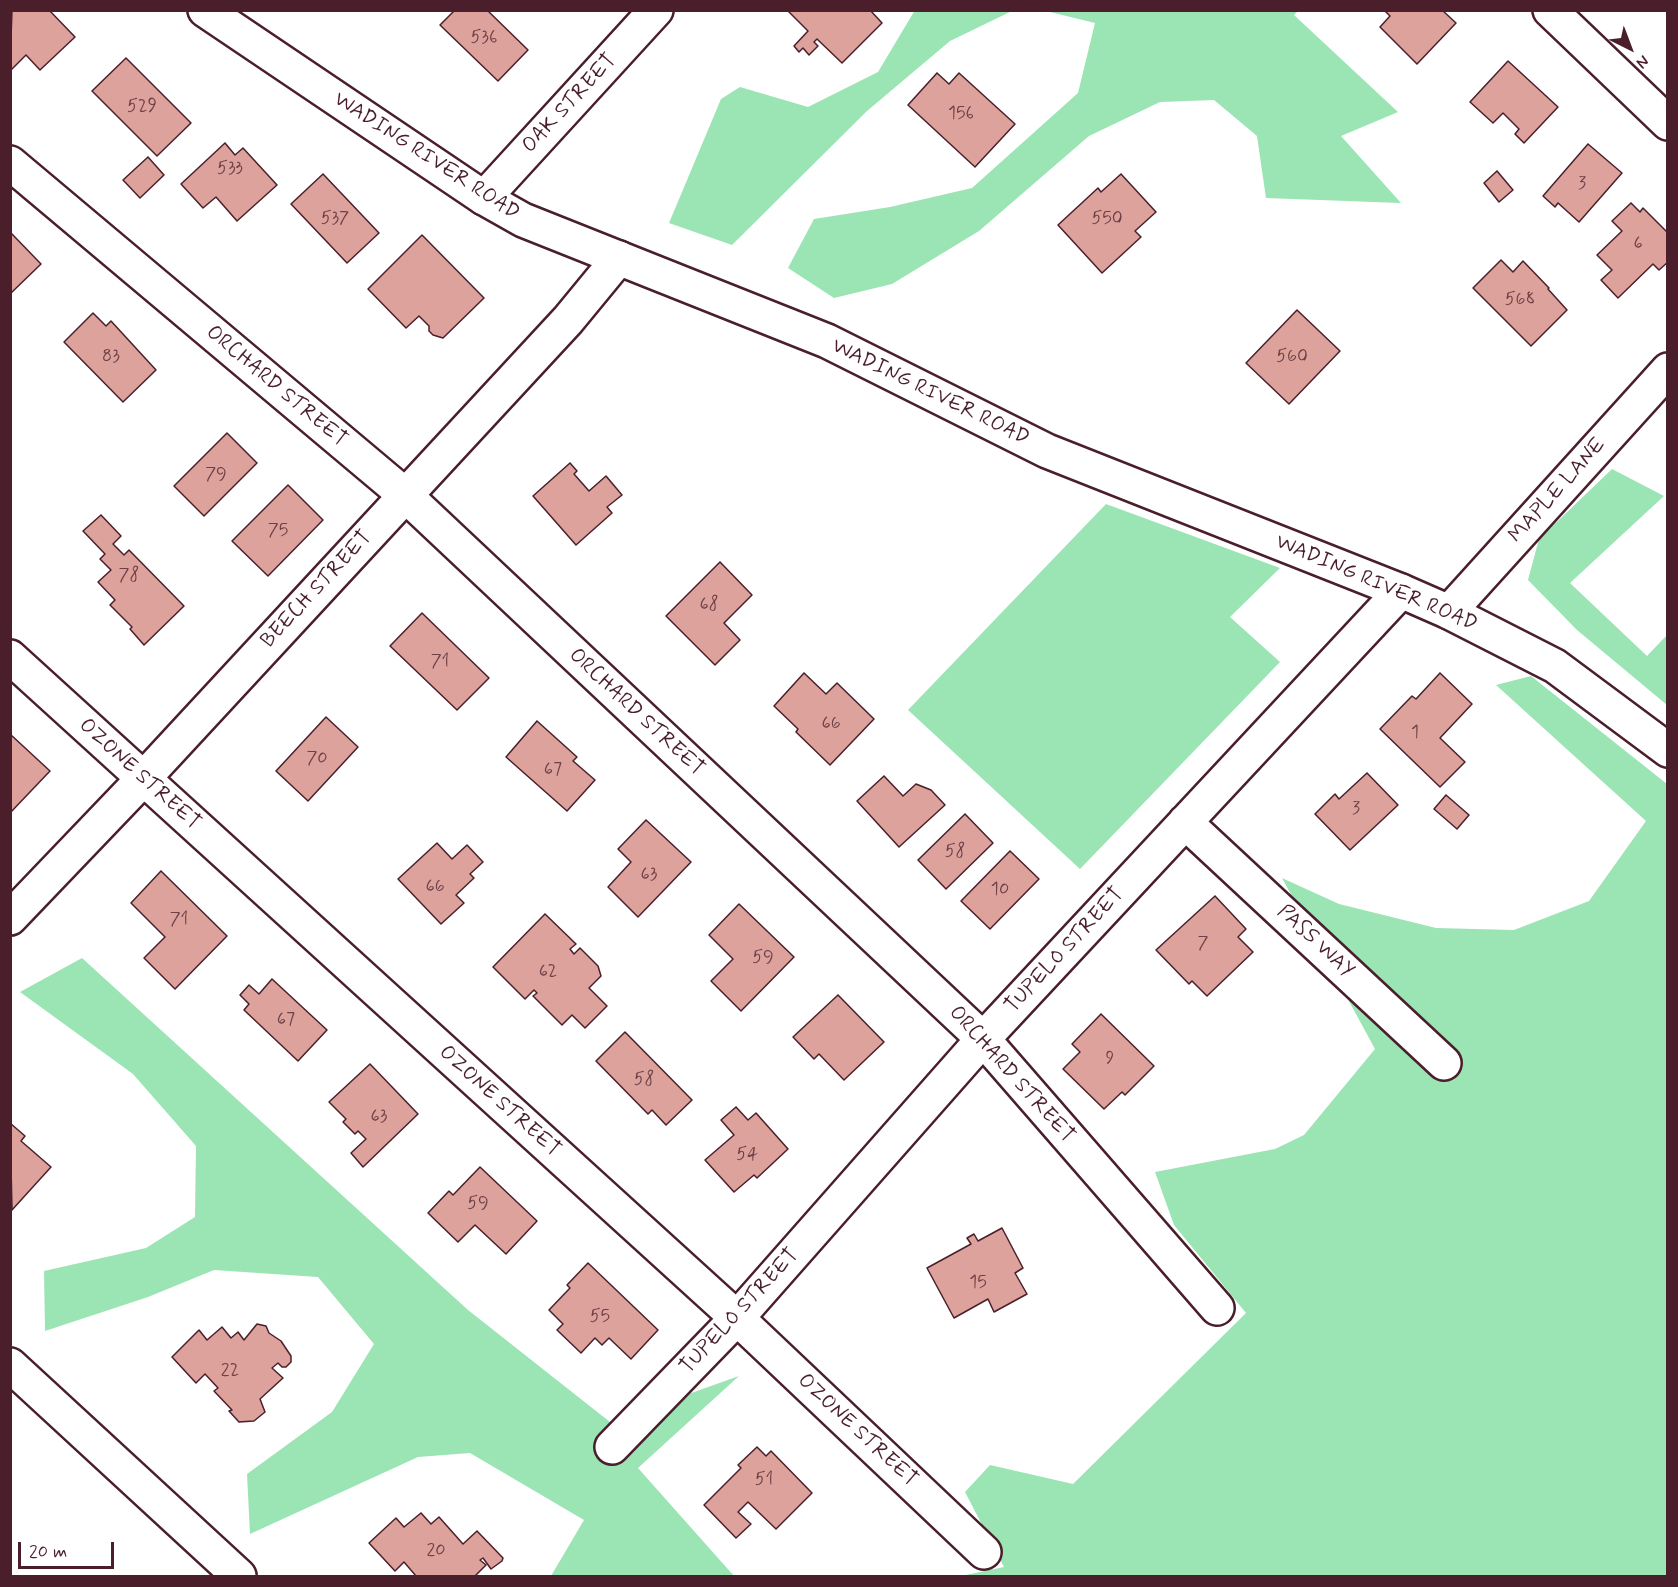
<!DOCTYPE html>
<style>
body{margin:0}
#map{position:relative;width:1678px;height:1587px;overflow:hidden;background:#fff;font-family:Mynerve,sans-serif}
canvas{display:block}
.frame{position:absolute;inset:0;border:12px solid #4a1f2b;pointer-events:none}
.north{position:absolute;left:1600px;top:18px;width:60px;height:60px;-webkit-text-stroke:4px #fff;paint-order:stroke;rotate:138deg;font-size:16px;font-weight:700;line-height:24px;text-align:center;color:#4a1f2b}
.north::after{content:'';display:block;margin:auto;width:21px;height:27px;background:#4a1f2b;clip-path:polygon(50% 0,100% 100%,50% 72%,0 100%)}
.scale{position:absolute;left:18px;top:1542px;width:96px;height:27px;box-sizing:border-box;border:3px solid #4a1f2b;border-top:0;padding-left:8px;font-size:18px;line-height:21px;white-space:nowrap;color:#4a1f2b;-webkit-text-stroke:4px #fff;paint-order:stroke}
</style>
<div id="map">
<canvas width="1678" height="1587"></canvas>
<div class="frame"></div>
<div class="north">N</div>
<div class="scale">20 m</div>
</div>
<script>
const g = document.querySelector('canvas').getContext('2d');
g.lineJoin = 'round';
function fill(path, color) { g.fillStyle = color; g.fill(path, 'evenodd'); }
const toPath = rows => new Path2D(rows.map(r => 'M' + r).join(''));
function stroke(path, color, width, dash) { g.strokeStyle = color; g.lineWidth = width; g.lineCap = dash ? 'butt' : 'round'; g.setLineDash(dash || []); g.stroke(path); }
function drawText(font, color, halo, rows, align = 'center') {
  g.font = font + ' Mynerve,sans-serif'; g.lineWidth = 4.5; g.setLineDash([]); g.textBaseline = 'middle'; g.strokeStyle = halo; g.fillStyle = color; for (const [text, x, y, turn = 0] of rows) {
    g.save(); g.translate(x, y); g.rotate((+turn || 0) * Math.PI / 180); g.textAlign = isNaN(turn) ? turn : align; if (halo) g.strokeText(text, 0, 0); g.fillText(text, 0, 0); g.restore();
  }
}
const green = toPath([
 [915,10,1012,11,950,41,867,111,732,245,669,223,721,99,740,87,808,107,878,72],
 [1046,11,1298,11,1294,15,1398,112,1341,136,1401,203,1266,198,1257,136,1214,100,1160,102,1089,136,979,231,892,284,834,298,788,268,814,219,890,207,972,188,1078,93,1095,23],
 [1612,469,1664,496,1570,583,1647,656,1667,635,1667,705,1577,630,1528,580,1539,539],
 [1106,504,1280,568,1230,617,1280,662,1080,869,908,710],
 [1531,676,1667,784,1667,1576,961,1576,1004,1567,965,1492,990,1465,1073,1484,1246,1313,1174,1225,1155,1172,1275,1149,1304,1135,1375,1049,1282,878,1339,904,1436,928,1514,930,1589,901,1646,821,1496,685],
 [82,958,468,1310,610,1422,739,1376,638,1468,734,1576,551,1576,584,1520,470,1453,418,1457,250,1534,247,1474,332,1412,374,1344,318,1277,214,1270,148,1297,45,1331,44,1271,146,1248,195,1217,196,1146,133,1074,20,992]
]);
const building = toPath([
 [12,10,49,10,75,37,40,70,26,55,12,69,10,67,12,10],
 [455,10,487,10,528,50,498,81,440,25,455,10],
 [787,10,870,10,882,23,842,63,817,39,814,42,818,46,809,55,803,48,799,52,794,46,808,31,787,10],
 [1384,10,1442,10,1456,23,1417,64,1380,27,1390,16,1384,10],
 [126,58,191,123,157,156,92,91,126,58],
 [1508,61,1558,107,1524,143,1515,134,1519,129,1503,113,1493,123,1470,102,1508,61],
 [937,73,949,84,959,73,1015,124,975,167,908,105,937,73],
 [225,143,235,155,243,148,277,185,237,221,216,197,203,208,181,184,225,143],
 [1588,144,1622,173,1579,222,1558,203,1555,207,1543,196,1588,144],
 [148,157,164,175,140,198,123,180,148,157],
 [1497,171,1513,190,1499,202,1484,183,1497,171],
 [323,174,379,233,347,263,291,204,323,174],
 [1121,174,1156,212,1135,231,1141,237,1102,273,1058,225,1098,188,1101,192,1121,174],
 [1631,203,1640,212,1643,208,1668,233,1668,262,1659,270,1653,264,1618,298,1601,280,1612,270,1597,255,1622,231,1612,221,1631,203],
 [11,233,41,264,10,294,10,234,11,233],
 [422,235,484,298,443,338,433,335,429,331,429,326,419,316,406,328,368,289,422,235],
 [1501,260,1513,272,1523,261,1549,288,1548,289,1567,310,1531,346,1473,288,1501,260],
 [1297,310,1340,351,1289,404,1246,363,1297,310],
 [93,313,106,326,111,321,156,370,123,402,64,342,93,313],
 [227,433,257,463,204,516,174,486,227,433],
 [570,463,577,471,574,474,589,491,606,476,622,495,607,507,612,513,576,545,533,496,570,463],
 [288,485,323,520,268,576,232,541,288,485],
 [101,515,121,536,113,544,124,555,129,550,184,606,144,645,130,629,132,627,110,605,115,600,98,582,111,570,100,559,105,554,83,531,101,515],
 [720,562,752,595,724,623,740,640,715,665,666,616,720,562],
 [422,613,489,678,457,710,390,646,422,613],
 [804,673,826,694,837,683,874,719,830,765,796,732,798,729,774,706,804,673],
 [1440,673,1472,704,1440,738,1465,762,1440,787,1380,729,1412,696,1416,699,1440,673],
 [326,717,358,747,308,801,276,771,326,717],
 [537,721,577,757,573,761,595,780,567,811,506,757,537,721],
 [10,734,50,771,10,813,10,734],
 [1367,773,1398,805,1350,850,1315,814,1335,794,1339,799,1367,773],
 [884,776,903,796,916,784,931,790,945,805,899,847,857,801,884,776],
 [1446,795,1469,815,1457,829,1434,809,1446,795],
 [965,814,993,843,946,889,918,860,965,814],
 [646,820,691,862,638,917,608,887,631,862,618,849,646,820],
 [437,843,452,859,467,845,483,862,470,874,474,878,456,895,464,903,441,924,398,879,437,843],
 [1010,851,1039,879,990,929,961,901,1010,851],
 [161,871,227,936,175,989,144,958,165,937,131,903,161,871],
 [1215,896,1246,929,1238,937,1253,952,1207,996,1192,981,1189,984,1156,950,1215,896],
 [739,904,794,957,741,1011,711,981,733,959,709,935,739,904],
 [545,914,576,944,570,949,574,954,580,948,598,966,601,976,589,988,607,1006,585,1028,572,1015,562,1025,533,996,537,993,534,990,525,999,493,967,545,914],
 [272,979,327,1030,298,1061,244,1010,249,1004,240,995,249,985,259,994,272,979],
 [838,995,884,1042,844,1080,819,1054,814,1059,793,1037,838,995],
 [1101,1014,1154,1066,1125,1095,1122,1092,1104,1109,1063,1069,1080,1052,1072,1044,1101,1014],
 [625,1032,692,1100,666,1125,652,1110,648,1114,596,1061,625,1032],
 [370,1064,418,1114,363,1167,351,1153,366,1139,358,1131,355,1134,343,1122,346,1119,329,1102,370,1064],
 [736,1107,748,1120,756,1113,788,1149,757,1178,754,1175,734,1192,705,1160,734,1135,721,1120,736,1107],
 [10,1123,25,1136,21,1141,51,1167,12,1210,10,1123],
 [480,1167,537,1221,506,1254,475,1225,458,1242,428,1213,449,1191,453,1195,480,1167],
 [1002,1228,1023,1268,1015,1273,1027,1294,994,1312,988,1299,954,1318,927,1268,971,1244,967,1238,974,1234,978,1241,1002,1228],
 [588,1263,658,1330,631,1359,609,1338,602,1345,595,1338,581,1353,557,1330,563,1324,549,1310,570,1288,567,1285,588,1263],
 [257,1324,266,1326,269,1333,281,1341,291,1356,291,1362,286,1367,282,1367,278,1363,272,1368,283,1378,260,1399,265,1412,254,1421,239,1422,229,1411,232,1410,214,1391,218,1388,205,1374,196,1383,172,1357,199,1330,207,1340,222,1327,231,1338,238,1332,244,1340,257,1324],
 [757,1447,766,1456,771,1451,812,1493,776,1529,748,1502,738,1512,751,1524,736,1538,704,1505,741,1468,738,1465,757,1447],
 [421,1513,431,1524,439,1517,463,1544,477,1531,503,1558,502,1561,491,1569,483,1558,480,1560,486,1565,475,1576,416,1576,404,1562,395,1571,369,1543,396,1518,404,1527,421,1513]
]);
const street = toPath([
 [1550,10,1668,123],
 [10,163,405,495,983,1039,1217,1308],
 [484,198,656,10],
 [1449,612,1668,370],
 [10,657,737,1318,984,1552],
 [1185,822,1444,1063],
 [10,918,143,779,568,320,619,258],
 [10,1365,239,1576],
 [612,1447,737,1318,983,1039,1401,591]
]);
const secondary = toPath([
 [205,10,484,198,523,220,827,341,1047,451,1401,591,1449,612,1555,666,1668,750]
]);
const numberNames = [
 ["536",484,38],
 ["529",142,107],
 ["156",961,114],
 ["533",230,169],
 ["3",1582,184],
 ["537",335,219],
 ["550",1107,219],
 ["6",1638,244],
 ["568",1520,300],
 ["83",111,357],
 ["560",1292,357],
 ["79",216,475],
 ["75",278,531],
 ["78",129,576],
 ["68",709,605],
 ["71",440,662],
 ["66",831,724],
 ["1",1415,733],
 ["70",317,759],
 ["67",553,770],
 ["3",1356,809],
 ["58",955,852],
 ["63",649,875],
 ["66",435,887],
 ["10",1000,890],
 ["71",179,920],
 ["7",1203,944],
 ["59",763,958],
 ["62",548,972],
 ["67",286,1020],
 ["9",1110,1059],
 ["58",644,1080],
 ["63",379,1117],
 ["54",747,1155],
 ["59",478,1204],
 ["15",978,1283],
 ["55",600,1317],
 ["22",230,1371],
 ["51",764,1480],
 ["20",436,1551]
];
const streetNames = [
 ["OAK STREET",570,104,-47],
 ["WADING RIVER ROAD",426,157,33],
 ["ORCHARD STREET",276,387,40],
 ["WADING RIVER ROAD",930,393,26],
 ["MAPLE LANE",1558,491,-48],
 ["WADING RIVER ROAD",1376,584,23],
 ["BEECH STREET",317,590,-47],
 ["ORCHARD STREET",636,713,43],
 ["OZONE STREET",139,775,42],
 ["PASS WAY",1315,942,43],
 ["TUPELO STREET",1065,951,-47],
 ["ORCHARD STREET",1011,1075,48],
 ["OZONE STREET",499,1102,42],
 ["TUPELO STREET",740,1312,-47],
 ["OZONE STREET",857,1431,43]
];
fill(green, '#9be4b4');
fill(building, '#dca29b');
stroke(building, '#4a1f2b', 1.5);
stroke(street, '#4a1f2b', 38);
stroke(secondary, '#4a1f2b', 38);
stroke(street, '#fff', 33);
stroke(secondary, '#fff', 33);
drawText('18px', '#6e4047', null, numberNames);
drawText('21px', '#4a1f2b', '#fff', streetNames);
</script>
